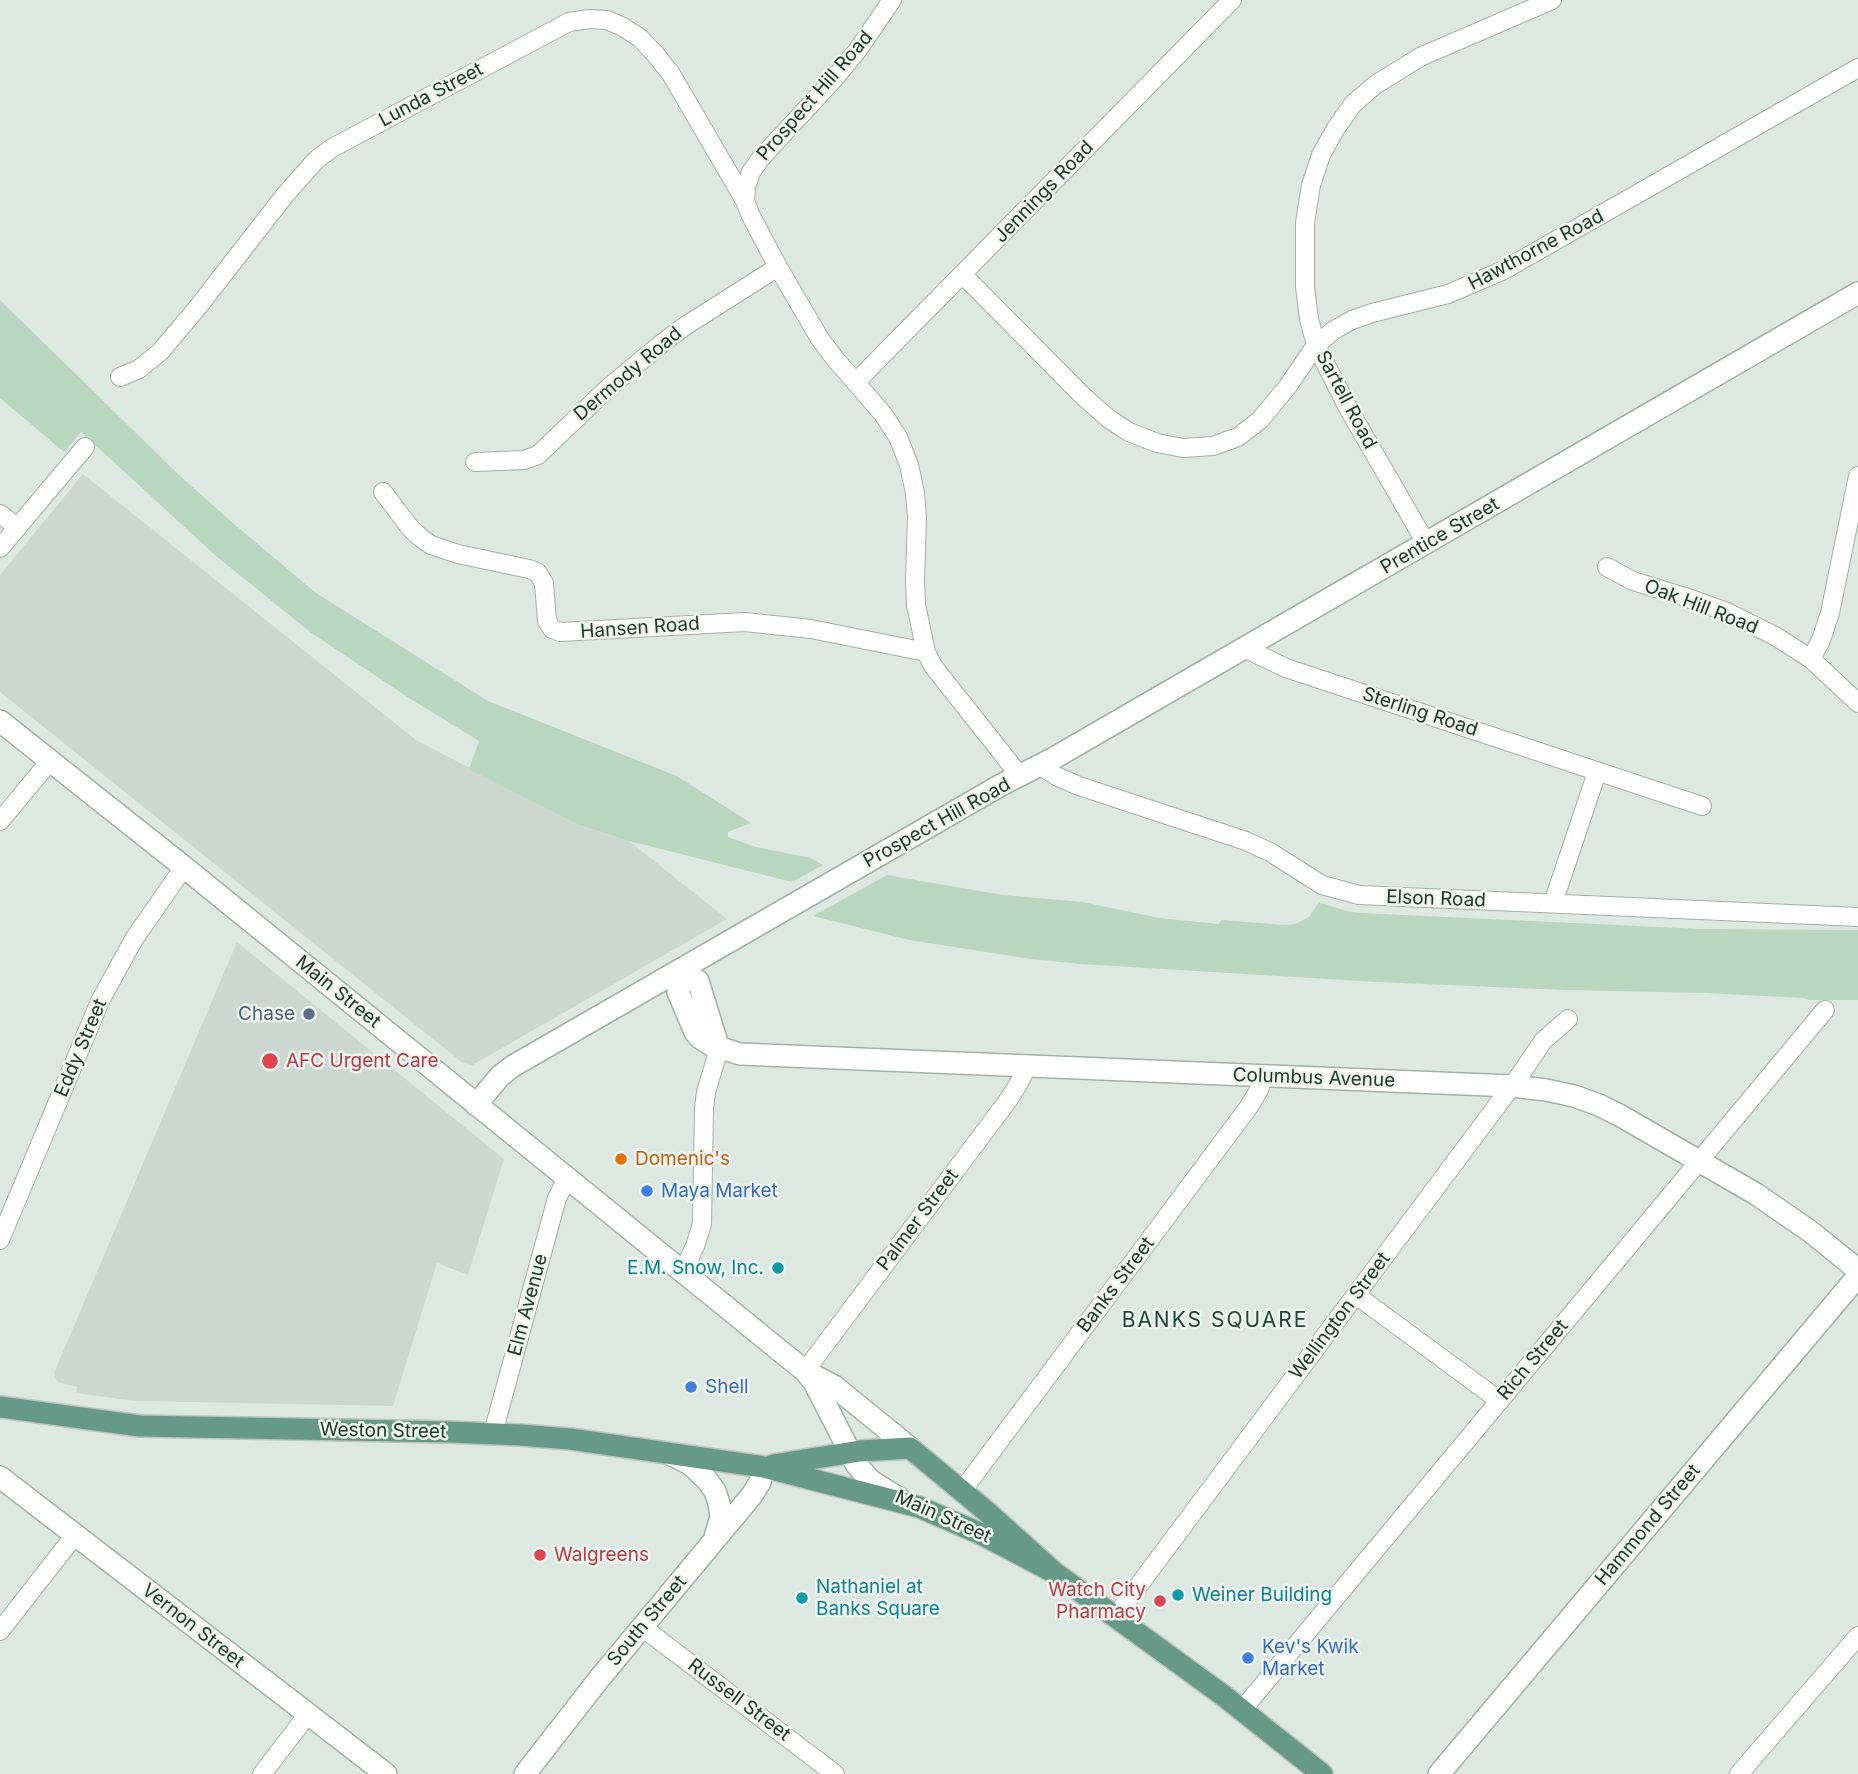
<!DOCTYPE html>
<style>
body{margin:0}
canvas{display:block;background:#dee8e3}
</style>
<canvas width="1858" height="1774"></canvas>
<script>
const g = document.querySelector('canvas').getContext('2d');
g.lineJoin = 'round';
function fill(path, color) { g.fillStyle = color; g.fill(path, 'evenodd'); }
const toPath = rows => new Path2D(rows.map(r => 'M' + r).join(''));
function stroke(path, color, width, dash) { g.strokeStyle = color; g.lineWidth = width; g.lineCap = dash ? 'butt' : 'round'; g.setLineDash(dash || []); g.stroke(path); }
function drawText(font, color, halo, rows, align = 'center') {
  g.font = font + ' Inter,sans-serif'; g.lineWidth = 5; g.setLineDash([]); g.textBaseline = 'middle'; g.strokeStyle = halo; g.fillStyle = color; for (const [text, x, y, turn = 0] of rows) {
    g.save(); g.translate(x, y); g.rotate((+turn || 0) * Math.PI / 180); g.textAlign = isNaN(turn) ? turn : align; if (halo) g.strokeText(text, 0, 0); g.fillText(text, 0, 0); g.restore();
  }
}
const built = toPath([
 [83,474,416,740,579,825,629,841,727,919,476,1063,472,1065,463,1063,0,692,0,575],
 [237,942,504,1159,468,1275,437,1263,393,1406,136,1401,76,1393,77,1387,57,1382,54,1373]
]);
const green = toPath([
 [0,300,179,475,234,524,316,593,488,701,677,776,751,823,728,832,728,837,756,847,811,858,823,865,792,882,629,841,579,825,469,769,479,741,409,698,310,632,216,556,81,432,64,452,0,398],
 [887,875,1003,895,1083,902,1159,918,1219,924,1221,920,1285,925,1295,924,1309,917,1319,902,1346,911,1361,913,1701,929,1858,930,1858,1000,1809,1000,1804,998,1705,993,1565,990,1377,982,1081,964,1031,959,909,940,813,916]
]);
const street = toPath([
 [892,0,857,51,833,80,761,158,751,172,746,187,745,201,751,216,778,267,820,339,836,360,883,414,898,437,909,465,915,493,917,517,915,581,916,605,926,652,933,666,1020,776],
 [963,275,1084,397,1109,419,1129,432,1157,443,1183,448,1213,446,1238,437,1260,420,1288,386,1316,345,1334,330,1352,320,1372,313,1448,294,1504,270,1858,68],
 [120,377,139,369,160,352,198,307,285,195,316,160,332,148,569,22,589,19,607,20,623,27,640,38,656,55,671,74,745,201],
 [856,382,1232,0],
 [475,462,524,460,538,455,608,388,660,345,682,328,778,267],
 [383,492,411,529,421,538,431,545,458,554,529,569,537,572,544,583,547,621,552,629,560,632,745,622,811,629,926,652],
 [0,514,17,527],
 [1426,543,1348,408,1316,345,1309,319,1305,287,1305,223,1311,185,1321,155,1336,128,1353,104,1375,85,1420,57,1552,0],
 [0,548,85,447],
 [1607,567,1633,581,1685,597,1727,612,1775,636,1811,659,1858,703],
 [1244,648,1286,668,1702,806],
 [1811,659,1821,640,1830,613,1858,476],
 [1041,766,1056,776,1079,786,1246,841,1270,852,1322,885,1359,895,1858,917],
 [0,821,50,761],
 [1553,903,1597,772],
 [0,1240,100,1001,134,939,184,867],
 [683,1272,695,1246,702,1224,704,1108,706,1092,719,1049],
 [1356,1295,1500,1401],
 [805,1371,1009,1099,1019,1083,1027,1066],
 [493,1433,557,1198,567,1178],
 [962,1491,1248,1108,1259,1090,1263,1075],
 [1115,1617,1520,1075,1543,1041,1568,1019],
 [642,1627,835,1774],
 [0,1631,75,1535],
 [1242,1710,1825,1010],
 [262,1774,308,1714],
 [1739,1774,1858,1636]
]);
const secondary = toPath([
 [0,721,184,867,805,1371,814,1382,856,1464,871,1481,900,1499],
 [683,968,684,974,678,992,695,1032,700,1038,711,1045,740,1054,1512,1086,1546,1090,1574,1096,1599,1105,1621,1116,1756,1194,1811,1232,1858,1270],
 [684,974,698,981,719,1049],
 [476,1105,500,1076,513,1066,1001,785,1054,758,1858,293],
 [807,1372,834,1386,910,1448],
 [670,1454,690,1464,707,1480,715,1491,719,1503,721,1517,715,1537],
 [0,1477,386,1774],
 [525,1774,599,1679,752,1495,760,1482,764,1467],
 [1439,1774,1858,1276]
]);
const primary = toPath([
 [0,1407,140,1426,449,1432,520,1435,570,1439,764,1467,919,1507,979,1533,1055,1573],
 [773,1465,860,1451,910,1448,986,1511,1055,1573,1224,1696,1322,1774]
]);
const markers = [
 [309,1014,7,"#5c6f8a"],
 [270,1061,9,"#e0444e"],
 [621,1159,7,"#e8710a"],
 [647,1191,7,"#3f7fe0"],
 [778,1268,7,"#0f9aa8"],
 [691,1387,7,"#3f7fe0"],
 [540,1555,7,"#e0444e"],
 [1178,1595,7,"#0f9aa8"],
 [802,1598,7,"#0f9aa8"],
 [1160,1601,7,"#e0444e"],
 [1248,1658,7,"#3f7fe0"]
];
const streetNames = [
 ["Lunda Street",431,95,-28],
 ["Prospect Hill Road",815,96,-49],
 ["Jennings Road",1044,192,-46],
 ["Hawthorne Road",1536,250,-28],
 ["Dermody Road",628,374,-40],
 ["Sartell Road",1346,400,62],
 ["Prentice Street",1440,536,-30],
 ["Oak Hill Road",1701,607,21],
 ["Hansen Road",640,628,-4],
 ["Sterling Road",1420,712,18],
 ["Prospect Hill Road",937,823,-29],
 ["Elson Road",1436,899,2],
 ["Main Street",338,992,39],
 ["Eddy Street",81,1048,-67],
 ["Columbus Avenue",1314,1078,2],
 ["Palmer Street",918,1220,-53],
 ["Banks Street",1116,1285,-53],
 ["Elm Avenue",528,1305,-75],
 ["Wellington Street",1340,1316,-53],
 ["Rich Street",1533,1360,-50],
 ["Weston Street",383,1431,1],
 ["Main Street",943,1517,24],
 ["Hammond Street",1648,1525,-50],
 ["South Street",647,1621,-50],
 ["Vernon Street",193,1626,38],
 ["Russell Street",739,1700,37]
];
const serviceNames = [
 ["Chase",295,1014]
];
const healthNames = [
 ["AFC Urgent Care",286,1061],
 ["Walgreens",554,1555],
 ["Watch City",1146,1590,"right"],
 ["Pharmacy",1146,1612,"right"]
];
const foodNames = [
 ["Domenic's",635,1159]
];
const shopNames = [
 ["Maya Market",661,1191],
 ["Shell",705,1387],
 ["Kev's Kwik",1262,1647],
 ["Market",1262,1669]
];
const cultureNames = [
 ["E.M. Snow, Inc.",764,1268,"right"],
 ["Nathaniel at",816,1587],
 ["Banks Square",816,1609],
 ["Weiner Building",1192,1595]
];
const neighbourhoodNames = [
 ["BANKS SQUARE",1215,1321]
];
fill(built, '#cdd7d2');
fill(green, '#b9d7bf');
stroke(street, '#a2afa9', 20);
stroke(secondary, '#9fb2aa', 24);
stroke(primary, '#bcc3c1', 24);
stroke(street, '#fff', 18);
stroke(secondary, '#fff', 21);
stroke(primary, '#679989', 21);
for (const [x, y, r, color] of markers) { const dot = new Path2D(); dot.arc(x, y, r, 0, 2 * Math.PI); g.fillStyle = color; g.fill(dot); stroke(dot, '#eef5f1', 2.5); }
drawText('19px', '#21362f', '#eef5f1', streetNames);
drawText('19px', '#4e5e75', '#eef5f1', serviceNames, 'right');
drawText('19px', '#be3a42', '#eef5f1', healthNames, 'left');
drawText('19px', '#c56008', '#eef5f1', foodNames, 'left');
drawText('19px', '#366cbe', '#eef5f1', shopNames, 'left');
drawText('19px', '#0d838f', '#eef5f1', cultureNames, 'left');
g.letterSpacing = '2px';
drawText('21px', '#20453a', '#eef5f1', neighbourhoodNames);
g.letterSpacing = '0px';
</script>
